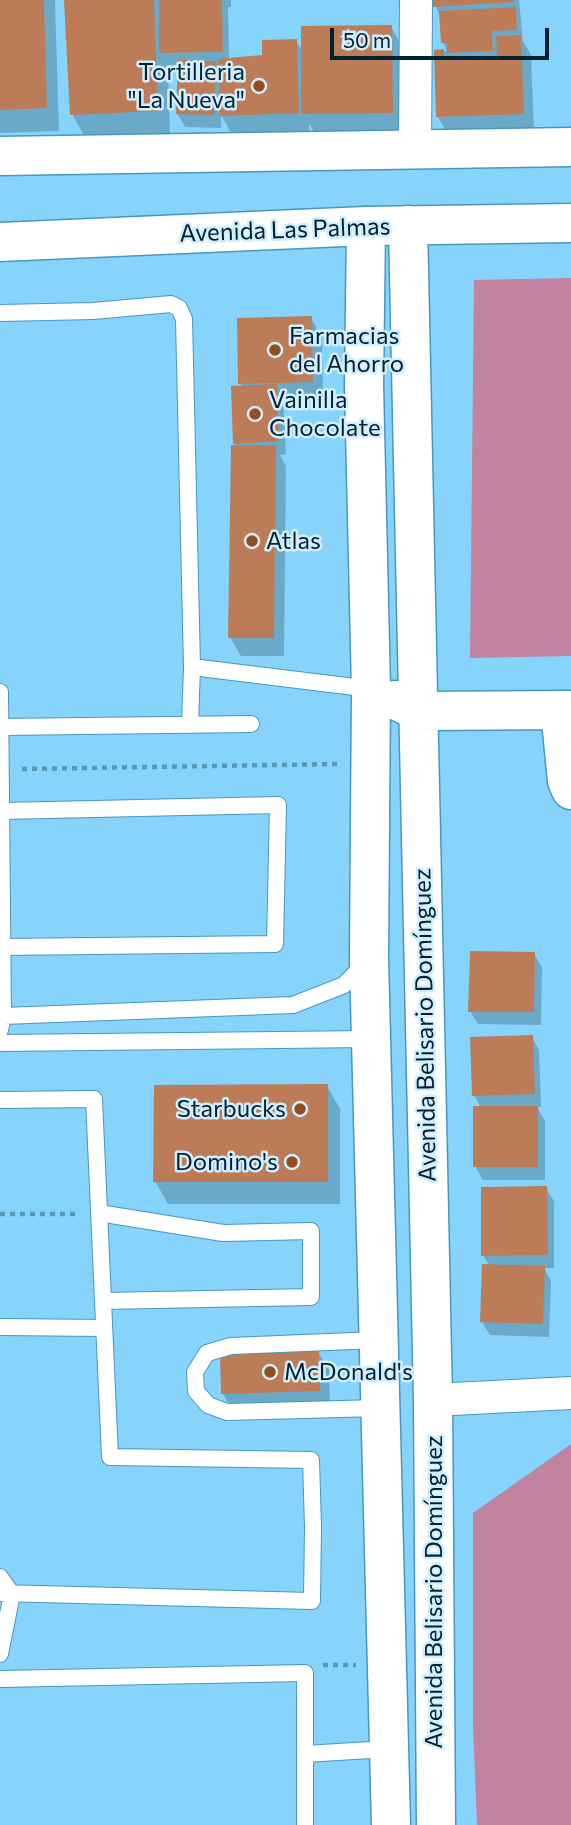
<!DOCTYPE html>
<meta charset="utf-8">
<style>
body{margin:0}
#map{position:relative;width:571px;height:1825px;overflow:hidden;background:#86d4fb;font-family:Commissioner,sans-serif}
canvas{display:block}
.scale{position:absolute;left:330px;top:28px;width:219px;height:32px;box-sizing:border-box;border:4px solid #002130;border-top:0;padding-left:9px;font-size:21px;line-height:24px;white-space:nowrap;color:#002130;-webkit-text-stroke:5px #d1eefe;paint-order:stroke}
</style>
<div id="map">
<canvas width="571" height="1825"></canvas>
<div class="scale">50 m</div>
</div>
<script>
const g = document.querySelector('canvas').getContext('2d');
g.lineJoin = 'round';
function fill(path, color) { g.fillStyle = color; g.fill(path, 'evenodd'); }
const toPath = rows => new Path2D(rows.map(r => 'M' + r).join(''));
function stroke(path, color, width, dash) { g.strokeStyle = color; g.lineWidth = width; g.lineCap = dash ? 'butt' : 'round'; g.setLineDash(dash || []); g.stroke(path); }
function drawText(font, color, halo, rows, align = 'center') {
  g.font = font + ' Commissioner,sans-serif'; g.lineWidth = 5; g.setLineDash([]); g.textBaseline = 'middle'; g.strokeStyle = halo; g.fillStyle = color; for (const [text, x, y, turn = 0] of rows) {
    g.save(); g.translate(x, y); g.rotate((+turn || 0) * Math.PI / 180); g.textAlign = isNaN(turn) ? turn : align; if (halo) g.strokeText(text, 0, 0); g.fillText(text, 0, 0); g.restore();
  }
}
const green = toPath([
 [571,278,571,656,470,658,474,280],
 [571,1444,571,1825,477,1825,473,1727,473,1513]
]);
const shadow = toPath([
 [0,0,55,0,59,131,0,133],
 [65,0,231,0,231,7,228,7,229,60,264,56,296,41,303,52,391,27,402,46,403,132,314,132,309,123,309,132,232,134,221,115,221,128,185,127,177,113,180,65,168,65,170,133,85,137,72,114],
 [433,0,519,0,523,41,531,55,534,132,449,136,438,117,436,51,447,51,443,43,442,21],
 [311,318,322,337,323,400,283,401,286,454,280,455,286,466,284,656,241,656,230,637,235,444,242,388,240,383],
 [534,954,542,967,541,1025,478,1024,470,1011],
 [532,1037,539,1050,541,1107,537,1107,545,1121,545,1180,483,1180,475,1166,481,1108,474,1095],
 [327,1086,340,1109,340,1204,168,1204,155,1181],
 [546,1188,554,1201,554,1268,544,1268,551,1281,549,1337,490,1335,482,1322,490,1266,483,1255],
 [318,1352,329,1370,330,1410,234,1412,223,1394]
]);
const building = toPath([
 [0,0,44,0,47,108,0,110],
 [64,0,154,0,158,111,70,115],
 [159,0,222,0,223,52,159,53],
 [431,0,514,0,514,2,432,7],
 [516,7,517,30,492,31,493,51,447,53,447,43,441,43,439,11],
 [392,25,393,113,301,114,301,26],
 [521,35,524,114,436,117,434,50,444,49,444,58,497,56,496,36],
 [297,39,299,113,220,116,218,59,262,55,262,40],
 [178,60,216,61,214,115,176,114],
 [312,316,313,382,238,384,237,318],
 [277,384,279,441,233,444,231,386],
 [231,445,276,445,274,638,228,638],
 [470,951,535,952,534,1012,468,1012],
 [533,1035,535,1094,472,1096,470,1037],
 [328,1084,328,1182,153,1182,154,1085],
 [473,1106,538,1106,538,1167,473,1167],
 [547,1186,548,1255,481,1256,481,1187],
 [482,1264,545,1266,543,1324,480,1322],
 [319,1350,320,1391,221,1394,220,1353]
]);
const path = toPath([
 [22,769,339,764],
 [0,1214,80,1214],
 [323,1665,356,1665]
]);
const lane = toPath([
 [0,313,93,311,171,304,179,308,184,319,192,667,190,724],
 [192,667,371,689],
 [0,692,3,1016,0,1030],
 [0,727,251,724],
 [1,811,278,805,275,944,2,947],
 [3,1016,293,1005,344,985,365,963],
 [0,1043,371,1039],
 [0,1100,94,1099,110,1457,311,1460,313,1527,312,1601,0,1593],
 [99,1213,223,1233,311,1231,311,1297,103,1301],
 [0,1327,104,1328],
 [377,1340,231,1346,207,1353,195,1372,196,1391,208,1405,227,1412,379,1408],
 [0,1577,12,1594,0,1654],
 [0,1679,305,1673,305,1825],
 [305,1754,387,1749]
]);
const street = toPath([
 [415,149,416,0],
 [433,1400,571,1393]
]);
const secondary = toPath([
 [408,225,433,1400,436,1825],
 [366,226,364,385,371,689,369,959,391,1825],
 [395,700,418,711,571,710],
 [560,710,567,781,571,790]
]);
const primary = toPath([
 [0,156,571,147],
 [0,242,366,226,571,223]
]);
const markers = [
 [259,86,7,"#924e21"],
 [275,350,7,"#924e21"],
 [255,414,7,"#924e21"],
 [252,541,7,"#924e21"],
 [300,1109,7,"#924e21"],
 [292,1162,7,"#924e21"],
 [270,1372,7,"#924e21"]
];
const poiNames = [
 ["Tortilleria",245,72,"right"],
 ["\"La Nueva\"",245,100,"right"],
 ["Farmacias",289,336],
 ["del Ahorro",289,364],
 ["Vainilla",269,400],
 ["Chocolate",269,428],
 ["Atlas",266,541],
 ["Starbucks",286,1109,"right"],
 ["Domino's",278,1162,"right"],
 ["McDonald's",284,1372]
];
const streetNames = [
 ["Avenida Las Palmas",285,230,-2],
 ["Avenida Belisario Domínguez",425,1025,-91],
 ["Avenida Belisario Domínguez",434,1592,-90]
];
fill(green, '#c1839f');
fill(shadow, '#0003');
fill(building, '#bb7c57');
stroke(lane, '#4a97bc', 18);
stroke(street, '#4a97bc', 34);
stroke(secondary, '#4a97bc', 41);
stroke(primary, '#4a97bc', 41);
stroke(path, '#5897b6', 4.5, [5, 5]);
stroke(lane, '#fff', 16);
stroke(street, '#fff', 32);
stroke(secondary, '#fff', 38);
stroke(primary, '#fff', 38);
for (const [x, y, r, color] of markers) { const dot = new Path2D(); dot.arc(x, y, r, 0, 2 * Math.PI); g.fillStyle = color; g.fill(dot); stroke(dot, '#d1eefe', 2.5); }
drawText('24px', '#002130', '#d1eefe', poiNames, 'left');
drawText('24px', '#002130', '#d1eefe', streetNames);
</script>
